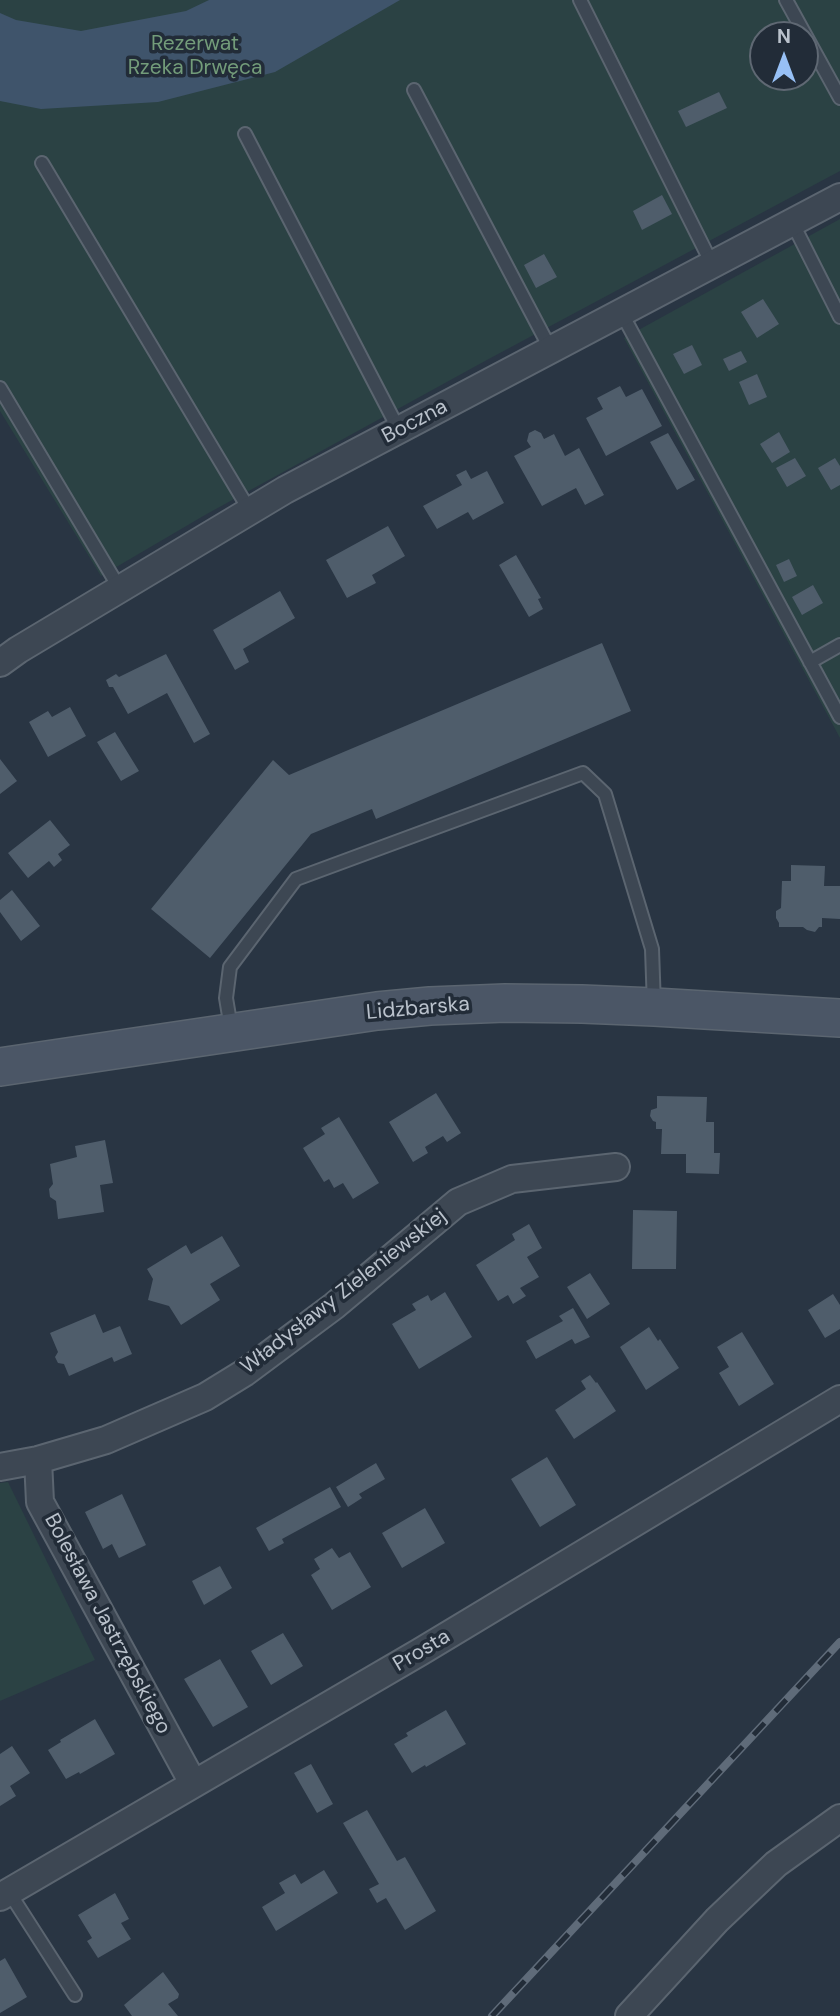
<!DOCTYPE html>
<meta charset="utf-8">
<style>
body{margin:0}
#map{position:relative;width:840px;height:2016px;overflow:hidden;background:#293543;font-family:"DM Sans",sans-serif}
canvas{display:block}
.north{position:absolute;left:749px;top:21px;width:70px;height:70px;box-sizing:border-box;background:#222c38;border:2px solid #5f6873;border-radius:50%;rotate:0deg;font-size:19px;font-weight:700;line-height:28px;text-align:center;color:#bac2cc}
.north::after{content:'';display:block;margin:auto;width:24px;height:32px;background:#97c0f5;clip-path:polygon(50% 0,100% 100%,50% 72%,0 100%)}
</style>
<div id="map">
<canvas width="840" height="2016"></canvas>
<div class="north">N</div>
</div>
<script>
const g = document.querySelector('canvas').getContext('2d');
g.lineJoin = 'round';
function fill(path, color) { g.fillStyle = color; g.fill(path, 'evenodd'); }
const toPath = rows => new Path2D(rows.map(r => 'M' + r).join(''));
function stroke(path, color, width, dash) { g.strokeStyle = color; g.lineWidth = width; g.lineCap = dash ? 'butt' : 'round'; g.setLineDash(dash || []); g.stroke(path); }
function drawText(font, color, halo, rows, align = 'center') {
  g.font = font + ' "DM Sans",sans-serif'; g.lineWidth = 7; g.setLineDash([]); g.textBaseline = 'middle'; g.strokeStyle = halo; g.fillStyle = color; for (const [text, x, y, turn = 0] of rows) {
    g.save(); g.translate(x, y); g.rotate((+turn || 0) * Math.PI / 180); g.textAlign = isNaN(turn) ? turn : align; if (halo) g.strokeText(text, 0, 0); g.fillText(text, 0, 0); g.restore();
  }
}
const green = toPath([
 [0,0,840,0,840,171,485,361,205,515,101,576,0,411],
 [763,35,805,35,805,77,763,77],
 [840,219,840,738,624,338],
 [8,1482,95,1660,0,1701,0,1483]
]);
const water = toPath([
 [209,0,400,0,275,72,158,102,41,109,0,101,0,13,16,20,81,31,186,11]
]);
const building = toPath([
 [719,92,727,108,686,127,678,111],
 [662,195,672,214,642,230,633,211],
 [544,254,557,277,536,288,524,265],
 [763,299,779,324,757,338,741,312],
 [692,345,702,365,684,374,673,354],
 [741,351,747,362,729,371,723,359],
 [757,374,767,397,749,405,739,382],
 [620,386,626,397,642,389,662,426,606,456,586,418,603,409,597,398],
 [535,430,541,433,544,439,554,434,565,456,579,448,604,495,585,505,576,488,542,506,514,456,531,447,527,441,529,433],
 [779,432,790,452,772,463,760,444],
 [668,433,695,480,677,490,650,442],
 [795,458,806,476,787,487,776,468],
 [835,458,840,466,840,485,831,490,818,468],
 [466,470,471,479,487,471,504,503,473,520,468,512,437,529,423,506,462,485,456,475],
 [388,526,405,556,372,575,376,583,347,598,326,560],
 [516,555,541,598,538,599,543,609,529,617,499,565],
 [789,559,797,576,784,582,776,565],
 [813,585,823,603,802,615,792,597],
 [280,591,295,618,243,649,249,662,235,670,213,630],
 [602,643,631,711,376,819,372,809,311,834,210,958,151,909,273,760,289,775],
 [166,654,210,734,194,743,167,693,128,714,113,687,109,687,106,680,116,674,119,677],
 [70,707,86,736,48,757,29,722,48,711,52,717],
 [115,732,139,771,121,781,97,742],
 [0,759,17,781,0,794],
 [50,820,70,845,58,854,62,860,54,867,49,861,28,878,8,853],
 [791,865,825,866,824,886,840,886,840,919,822,918,822,927,819,927,815,932,807,930,803,927,779,927,779,923,776,918,776,911,781,908,782,881,791,881],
 [12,890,40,926,21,941,0,912,0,900],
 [436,1093,461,1133,447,1142,443,1136,425,1147,428,1153,413,1162,389,1122],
 [657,1096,707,1097,706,1122,714,1122,714,1153,720,1153,719,1174,686,1173,686,1154,661,1154,662,1129,656,1129,656,1122,653,1121,650,1116,651,1110,657,1108],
 [339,1117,379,1183,353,1199,343,1183,334,1188,329,1179,324,1182,303,1148,325,1134,321,1128],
 [105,1140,113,1183,100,1185,104,1212,58,1219,56,1201,50,1197,49,1189,53,1184,50,1164,77,1157,75,1146],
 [633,1210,677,1211,676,1269,632,1269],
 [529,1224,542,1248,527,1257,539,1277,520,1288,526,1296,513,1304,508,1295,498,1301,476,1265,515,1240,512,1234],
 [222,1236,240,1266,210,1284,220,1300,181,1325,169,1306,148,1300,153,1279,147,1269,186,1245,191,1254],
 [590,1273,610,1304,587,1319,567,1287],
 [445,1292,472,1337,419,1369,392,1324,416,1310,412,1304,428,1295,431,1301],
 [833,1294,840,1305,840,1329,825,1338,808,1310],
 [573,1308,590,1337,575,1344,572,1339,536,1359,526,1341,563,1321,559,1316],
 [95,1314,103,1333,120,1326,132,1354,114,1362,112,1357,69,1376,64,1364,58,1363,55,1357,58,1352,50,1333],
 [649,1327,658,1341,660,1339,679,1368,646,1390,620,1347],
 [742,1332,774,1384,739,1406,719,1373,729,1367,717,1347],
 [590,1375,596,1383,597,1382,616,1411,574,1439,555,1410,586,1389,581,1381],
 [547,1457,576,1505,540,1527,511,1479],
 [376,1463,385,1479,359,1494,362,1498,348,1507,336,1487],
 [330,1487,341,1507,282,1539,284,1543,269,1551,256,1528],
 [122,1494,146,1545,119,1558,112,1544,103,1549,85,1512],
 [425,1508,445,1543,402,1568,382,1533],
 [332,1548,339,1558,350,1552,371,1587,332,1610,311,1575,320,1569,314,1559],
 [220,1566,232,1588,204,1605,192,1581],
 [283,1633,303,1666,271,1685,251,1651],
 [220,1659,248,1707,213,1727,184,1679],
 [446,1710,466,1744,426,1767,425,1765,412,1773,394,1744,408,1736,406,1733],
 [95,1719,115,1754,80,1774,79,1772,66,1779,48,1750,61,1742,60,1740],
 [12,1746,30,1773,10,1786,16,1796,0,1806,0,1754],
 [311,1764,333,1804,317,1813,294,1773],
 [367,1810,397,1861,405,1857,436,1911,405,1930,386,1898,377,1903,369,1889,379,1884,343,1823],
 [324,1870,338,1893,276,1931,262,1907,285,1893,279,1883,295,1874,301,1884],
 [115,1893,129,1919,121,1923,131,1939,98,1958,87,1941,92,1938,78,1915],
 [5,1958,27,1997,0,2013,0,1961],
 [163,1972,179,1994,178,1998,168,2004,178,2016,132,2016,124,2005]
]);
const service = toPath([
 [580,0,712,264],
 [786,0,840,98],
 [414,90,551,350],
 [245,134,399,430],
 [42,163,250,511],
 [792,222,840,317],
 [621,312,840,717],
 [0,388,120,589],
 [810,662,840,645],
 [231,1028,226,998,230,967,296,879,583,773,605,794,652,949,654,1006],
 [9,1892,75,1995]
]);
const minor = toPath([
 [0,663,18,650,285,490,840,197],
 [38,1460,40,1502,193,1783],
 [0,1467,38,1460,106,1440,205,1397,244,1373,334,1306,458,1202,512,1179,616,1167],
 [0,1897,420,1652,840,1399],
 [629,2016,717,1920,776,1864,840,1818]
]);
const secondary = toPath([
 [0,1067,377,1011,430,1006,505,1003,582,1004,654,1007,840,1018]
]);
const rail = toPath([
 [492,2016,840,1642]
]);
const parkNames = [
 ["Rezerwat",195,44],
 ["Rzeka Drwęca",195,68]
];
const streetNames = [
 ["Boczna",415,422,-28],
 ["Lidzbarska",418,1009,-5],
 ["Władysławy Zieleniewskiej",344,1292,-38],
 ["Bolesława Jastrzębskiego",107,1624,62],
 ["Prosta",422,1651,-31]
];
fill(green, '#2b4244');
fill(water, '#3f546b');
fill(building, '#4f5d6b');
stroke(service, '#5b6570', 16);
stroke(minor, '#5b6570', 30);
stroke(secondary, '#5b6570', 40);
stroke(service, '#3d4753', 12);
stroke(minor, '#3d4753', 26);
stroke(secondary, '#4b5666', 37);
stroke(rail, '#5f6b79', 8);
stroke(rail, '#222c38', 5, [16]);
drawText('21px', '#739c7a', '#222c38', parkNames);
drawText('21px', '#bac2cc', '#222c38', streetNames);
</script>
